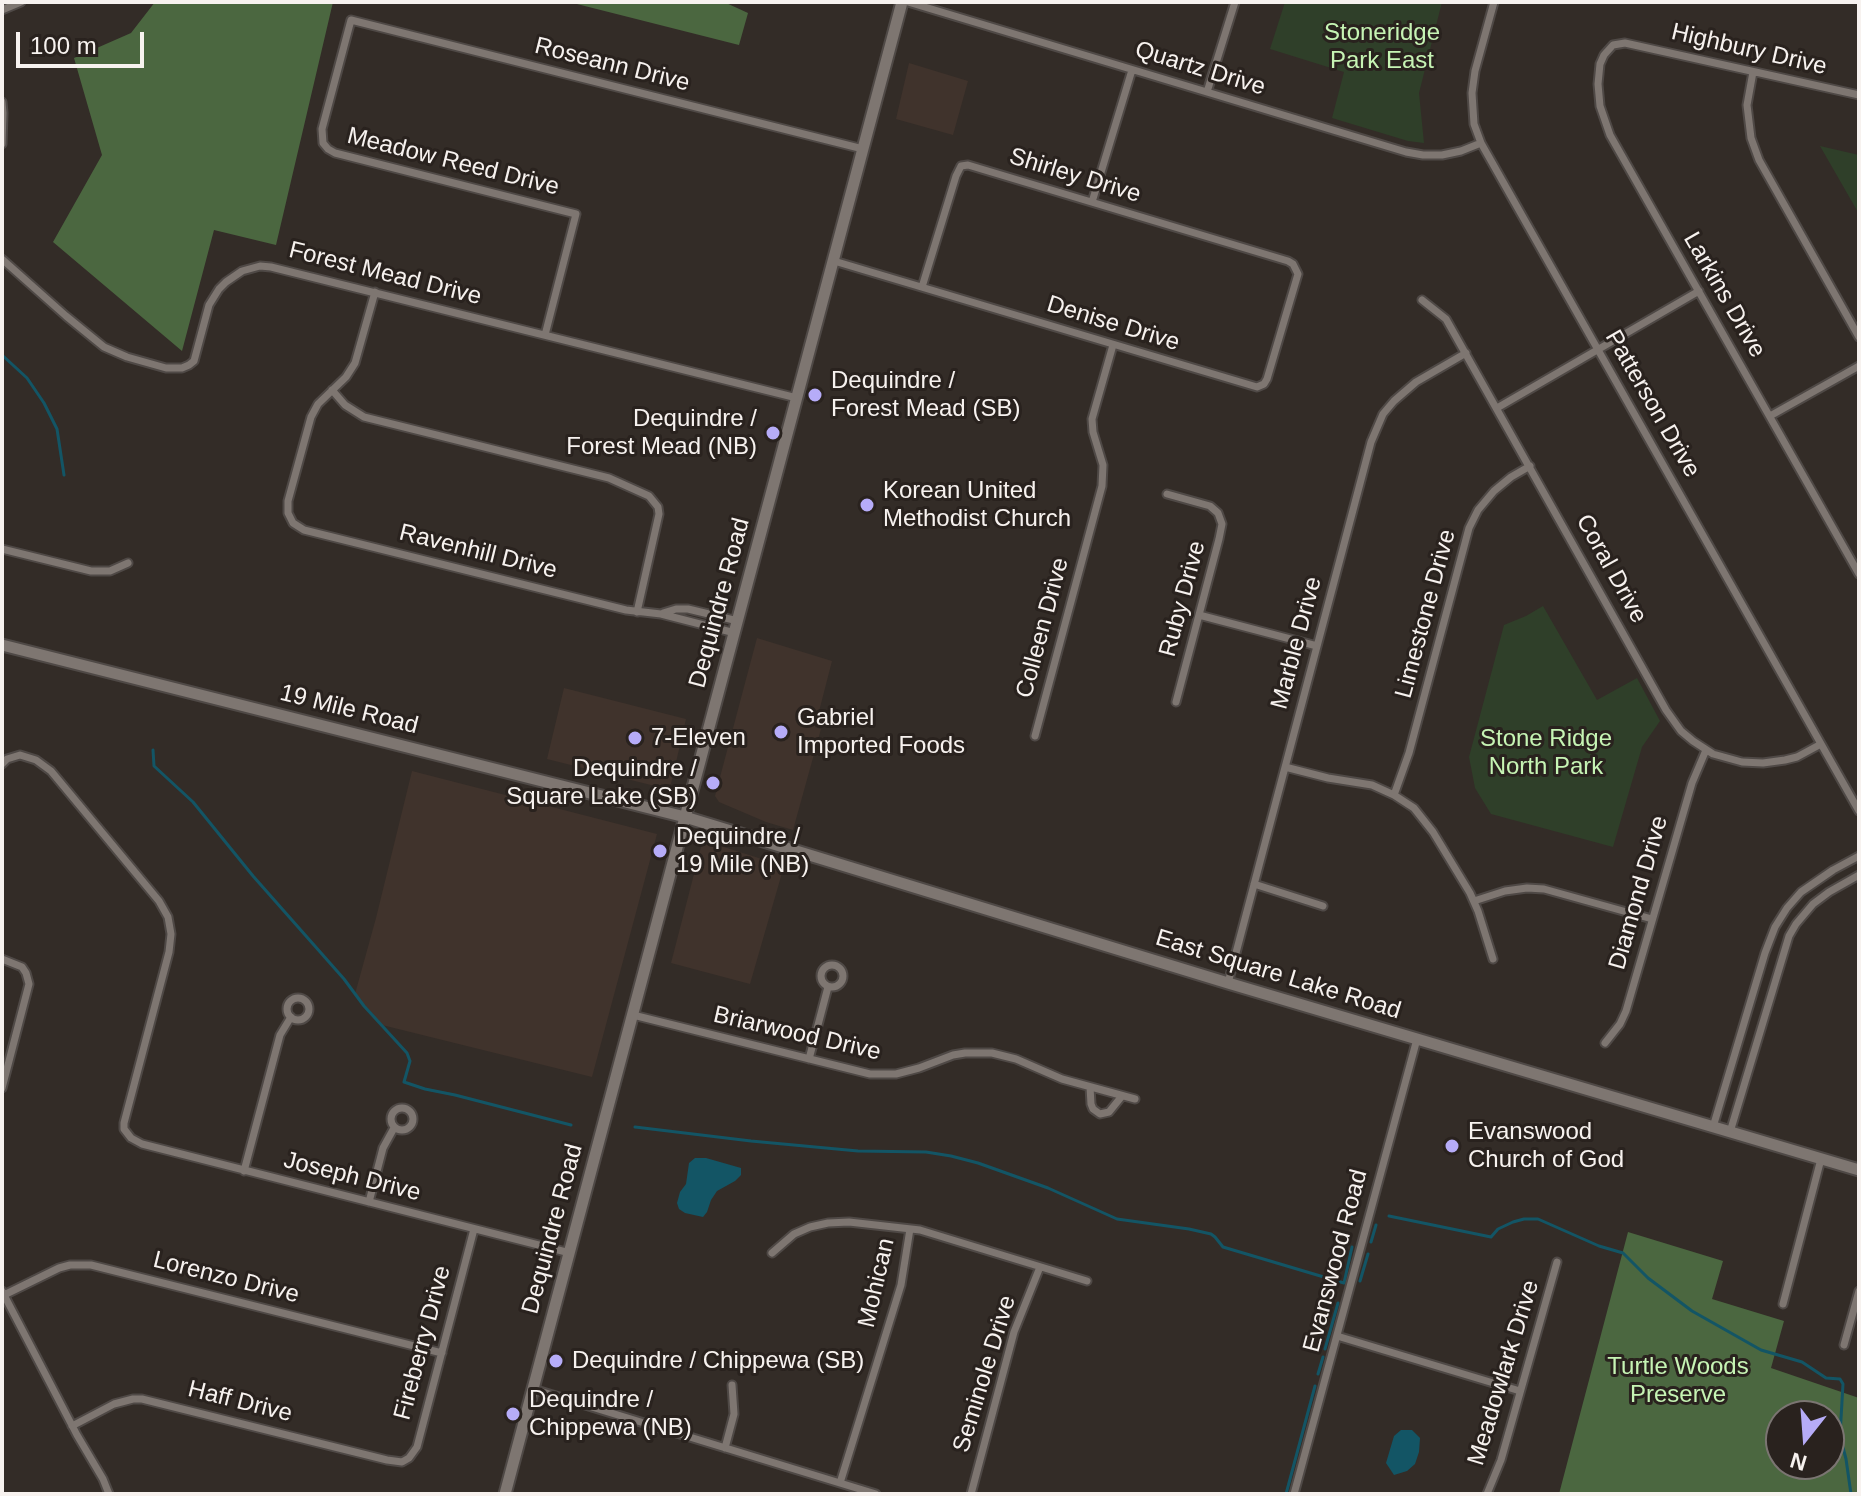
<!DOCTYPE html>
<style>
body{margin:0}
#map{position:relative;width:1861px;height:1496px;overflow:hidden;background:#332c27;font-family:Arial,sans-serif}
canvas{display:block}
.frame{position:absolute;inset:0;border:4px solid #f7f2ef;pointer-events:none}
.north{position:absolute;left:1765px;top:1400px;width:80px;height:80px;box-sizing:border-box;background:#29221e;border:2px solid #7b7572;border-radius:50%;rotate:197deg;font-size:22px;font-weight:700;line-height:32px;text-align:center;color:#f7f2ef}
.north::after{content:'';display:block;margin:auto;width:28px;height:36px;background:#b6acf8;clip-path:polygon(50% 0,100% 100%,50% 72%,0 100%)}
.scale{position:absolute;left:16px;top:32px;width:128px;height:36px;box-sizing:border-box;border:4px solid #f7f2ef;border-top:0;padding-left:10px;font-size:24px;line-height:28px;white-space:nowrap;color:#f7f2ef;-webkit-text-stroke:6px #29221e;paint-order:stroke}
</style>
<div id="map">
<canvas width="1861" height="1496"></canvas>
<div class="frame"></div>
<div class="north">N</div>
<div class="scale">100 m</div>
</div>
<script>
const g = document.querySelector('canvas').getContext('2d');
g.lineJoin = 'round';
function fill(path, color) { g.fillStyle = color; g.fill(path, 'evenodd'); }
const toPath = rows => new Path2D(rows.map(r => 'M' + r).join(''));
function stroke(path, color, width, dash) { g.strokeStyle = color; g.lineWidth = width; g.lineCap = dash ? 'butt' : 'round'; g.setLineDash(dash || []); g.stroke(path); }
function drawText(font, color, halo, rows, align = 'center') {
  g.font = font + ' Arial,sans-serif'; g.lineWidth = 6; g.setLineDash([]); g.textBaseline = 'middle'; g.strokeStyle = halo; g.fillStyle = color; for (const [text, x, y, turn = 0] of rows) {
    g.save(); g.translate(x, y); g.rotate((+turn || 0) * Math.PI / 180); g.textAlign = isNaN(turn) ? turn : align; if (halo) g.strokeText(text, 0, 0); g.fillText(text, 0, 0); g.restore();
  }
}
const built = toPath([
 [909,63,968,81,953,135,896,119],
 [757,638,832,661,815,727,821,729,793,830,766,822,719,802,715,796],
 [564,688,686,719,671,784,663,788,547,759],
 [412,771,657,834,592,1077,382,1025,355,994,376,918],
 [708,842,784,866,750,984,671,963,701,847]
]);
const green = toPath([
 [1285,2,1442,2,1419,93,1424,143,1408,141,1332,118,1344,72,1270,49],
 [1820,146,1859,155,1859,214],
 [1543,606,1597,700,1637,678,1660,721,1642,747,1613,847,1491,814,1475,788,1469,757,1504,625,1526,616]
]);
const forest = toPath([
 [155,2,333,2,276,245,214,230,182,351,53,242,102,155,74,58,131,33],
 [569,2,724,2,748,13,739,45],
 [1628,1232,1723,1261,1712,1299,1784,1321,1771,1368,1859,1398,1859,1494,1559,1494],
 [1781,1416,1829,1416,1829,1464,1781,1464]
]);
const water = toPath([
 [695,1158,706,1158,741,1168,741,1175,735,1181,717,1191,711,1200,707,1212,703,1217,685,1213,679,1209,677,1203,680,1192,686,1184,689,1163],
 [1401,1430,1412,1430,1420,1438,1419,1452,1415,1464,1407,1471,1394,1475,1386,1463,1394,1436]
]);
const stream = toPath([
 [2,355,27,378,44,403,57,429,64,475],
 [153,750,154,766,193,802,253,876,344,979,364,1006,407,1053,410,1061,404,1082,425,1089,455,1095,571,1125],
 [635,1127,751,1141,858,1151,926,1152,951,1156,978,1163,1048,1188,1117,1219,1189,1229,1211,1234,1215,1237,1223,1247,1344,1283,1352,1247],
 [1389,1216,1491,1237,1498,1229,1513,1222,1524,1219,1538,1219,1599,1246,1623,1253,1648,1278,1692,1311,1761,1350,1802,1362,1826,1378,1840,1379,1843,1384,1840,1436,1846,1459,1851,1494],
 [1371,1242,1376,1225],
 [1360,1281,1368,1254],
 [1325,1349,1338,1303],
 [1318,1374,1323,1357],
 [1286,1494,1315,1386]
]);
const minor = toPath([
 [908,2,1406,152,1423,155,1442,155,1461,151,1481,143],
 [1494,2,1475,71,1472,93,1474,124,1481,143,1859,811],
 [2,10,21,2],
 [1753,72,1747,105,1751,138,1759,160,1859,337],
 [1207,92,1235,2],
 [1859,95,1625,43,1613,45,1604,55,1600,64,1598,84,1600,106,1610,135,1859,574],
 [2,102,3,113,2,144],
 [1092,202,1132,70],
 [2,259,66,316,104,347,127,357,166,368,182,368,189,365,194,361,209,305,219,289,226,282,242,271,260,266,271,267,797,398],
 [834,261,1257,387,1264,384,1267,379,1298,274,1293,264,1288,261,968,165,961,166,956,176,922,287],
 [375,292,355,363,346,377,318,404,311,417,288,501,288,513,293,523,304,530,626,610,661,614,735,633],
 [1422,300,1446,319,1666,710,1681,731,1693,741,1713,754,1742,762,1763,763,1785,760,1797,757,1821,744],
 [545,335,576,214,335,153,328,149,323,143,322,129,351,20,863,149],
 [332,390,345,405,364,417,609,478,649,496,658,507,659,514,637,612],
 [1497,408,1699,291],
 [1770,416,1859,366],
 [1167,494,1210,506,1218,513,1222,524,1219,539,1176,702],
 [2,549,91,571,110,571,128,563],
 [663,613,676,609,688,609,738,621],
 [1199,615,1317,646],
 [1035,736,1102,486,1103,465,1093,432,1092,419,1113,345],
 [2,764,7,759,20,755,36,760,51,771,159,901,168,917,171,934,169,952,124,1123,124,1129,131,1138,142,1144,570,1253],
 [1285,767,1328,778,1372,785,1394,795,1414,808,1433,832,1470,893,1478,911,1493,959],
 [1394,795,1409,753,1469,528,1478,510,1494,491,1511,477,1530,466],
 [1254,884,1323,906],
 [1474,901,1505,891,1527,888,1544,889,1652,919],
 [2,959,22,967,26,973,29,984,2,1088],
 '821 976a11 11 0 1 1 22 0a11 11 0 1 1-22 0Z',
 [1228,983,1371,442,1383,414,1394,401,1416,382,1466,353],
 '287 1009a11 11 0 1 1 22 0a11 11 0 1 1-22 0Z',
 [633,1015,870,1074,896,1074,919,1068,953,1055,965,1053,992,1053,1016,1059,1062,1079,1135,1099],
 [1605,1043,1620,1024,1626,1011,1692,783,1706,750],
 [809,1059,828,987],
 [1090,1087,1091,1104,1093,1109,1100,1114,1109,1112,1122,1096],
 '391 1119a11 11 0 1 1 22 0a11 11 0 1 1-22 0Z',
 [1713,1127,1765,953,1775,927,1787,908,1801,892,1833,870,1859,856],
 [1730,1132,1789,936,1796,924,1813,904,1829,892,1859,875],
 [244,1171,280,1035,291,1017],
 [369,1202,383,1148,394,1128],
 [772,1253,794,1234,810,1227,828,1223,849,1222,920,1230,1087,1281],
 [2,1291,77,1435,103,1479,109,1494],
 [4,1295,59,1268,70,1265,91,1265,442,1353],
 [1783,1304,1821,1159],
 [1337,1336,1520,1391],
 [1844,1345,1859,1291],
 [533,1389,876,1494],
 [72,1426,114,1404,133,1399,142,1399,387,1460,402,1462,409,1458,417,1447,474,1229],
 [725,1448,734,1414,732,1385],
 [840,1483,901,1285,910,1229],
 [971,1494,1014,1332,1040,1267],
 [1294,1494,1417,1039],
 [1487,1494,1501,1460,1557,1262]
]);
const secondary = toPath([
 [2,645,685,817,1228,983,1859,1170],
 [505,1494,902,2]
]);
const markers = [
 [815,395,8,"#b6acf8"],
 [773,433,8,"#b6acf8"],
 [867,505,8,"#b6acf8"],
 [781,732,8,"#b6acf8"],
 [635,738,8,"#b6acf8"],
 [713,783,8,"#b6acf8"],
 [660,851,8,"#b6acf8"],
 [1452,1146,8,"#b6acf8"],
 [556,1361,8,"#b6acf8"],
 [513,1414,8,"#b6acf8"]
];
const parkNames = [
 ["Stoneridge",1382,33],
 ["Park East",1382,61],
 ["Stone Ridge",1546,739],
 ["North Park",1546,767],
 ["Turtle Woods",1678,1367],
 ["Preserve",1678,1395]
];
const streetNames = [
 ["Highbury Drive",1749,50,13],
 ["Roseann Drive",612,65,14],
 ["Quartz Drive",1200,69,17],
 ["Meadow Reed Drive",453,162,14],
 ["Shirley Drive",1075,176,17],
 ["Forest Mead Drive",385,274,14],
 ["Larkins Drive",1724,295,60],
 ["Denise Drive",1113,324,17],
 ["Patterson Drive",1652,404,60],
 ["Ravenhill Drive",478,552,14],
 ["Coral Drive",1611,569,61],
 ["Ruby Drive",1183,599,-75],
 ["Dequindre Road",720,603,-75],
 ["Limestone Drive",1426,614,-75],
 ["Colleen Drive",1043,628,-75],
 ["Marble Drive",1297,643,-75],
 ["19 Mile Road",349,710,14],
 ["Diamond Drive",1639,893,-74],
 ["East Square Lake Road",1278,975,17],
 ["Briarwood Drive",797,1034,13],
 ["Joseph Drive",352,1177,14],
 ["Dequindre Road",553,1229,-75],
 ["Evanswood Road",1336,1261,-75],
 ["Lorenzo Drive",226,1278,14],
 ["Mohican",877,1283,-77],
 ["Fireberry Drive",423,1343,-75],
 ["Meadowlark Drive",1504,1373,-73],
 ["Seminole Drive",985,1374,-73],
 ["Haff Drive",240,1402,14]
];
const poiNames = [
 ["Dequindre /",831,381],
 ["Forest Mead (SB)",831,409],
 ["Dequindre /",757,419,"right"],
 ["Forest Mead (NB)",757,447,"right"],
 ["Korean United",883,491],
 ["Methodist Church",883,519],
 ["Gabriel",797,718],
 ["Imported Foods",797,746],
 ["7-Eleven",651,738],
 ["Dequindre /",697,769,"right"],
 ["Square Lake (SB)",697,797,"right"],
 ["Dequindre /",676,837],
 ["19 Mile (NB)",676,865],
 ["Evanswood",1468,1132],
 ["Church of God",1468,1160],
 ["Dequindre / Chippewa (SB)",572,1361],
 ["Dequindre /",529,1400],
 ["Chippewa (NB)",529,1428]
];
fill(built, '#40332c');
fill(green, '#2f3f29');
fill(forest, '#4b6740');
fill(water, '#135565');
stroke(stream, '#135565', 3);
stroke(minor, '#4f4946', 11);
stroke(secondary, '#4f4946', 15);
stroke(minor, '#7e7671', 7);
stroke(secondary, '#7e7671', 11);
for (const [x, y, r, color] of markers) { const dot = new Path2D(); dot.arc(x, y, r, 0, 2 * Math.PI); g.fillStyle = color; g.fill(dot); stroke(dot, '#29221e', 3); }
drawText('24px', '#c6f4b4', '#29221e', parkNames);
drawText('24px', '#f7f2ef', '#29221e', streetNames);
drawText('24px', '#f7f2ef', '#29221e', poiNames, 'left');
</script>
